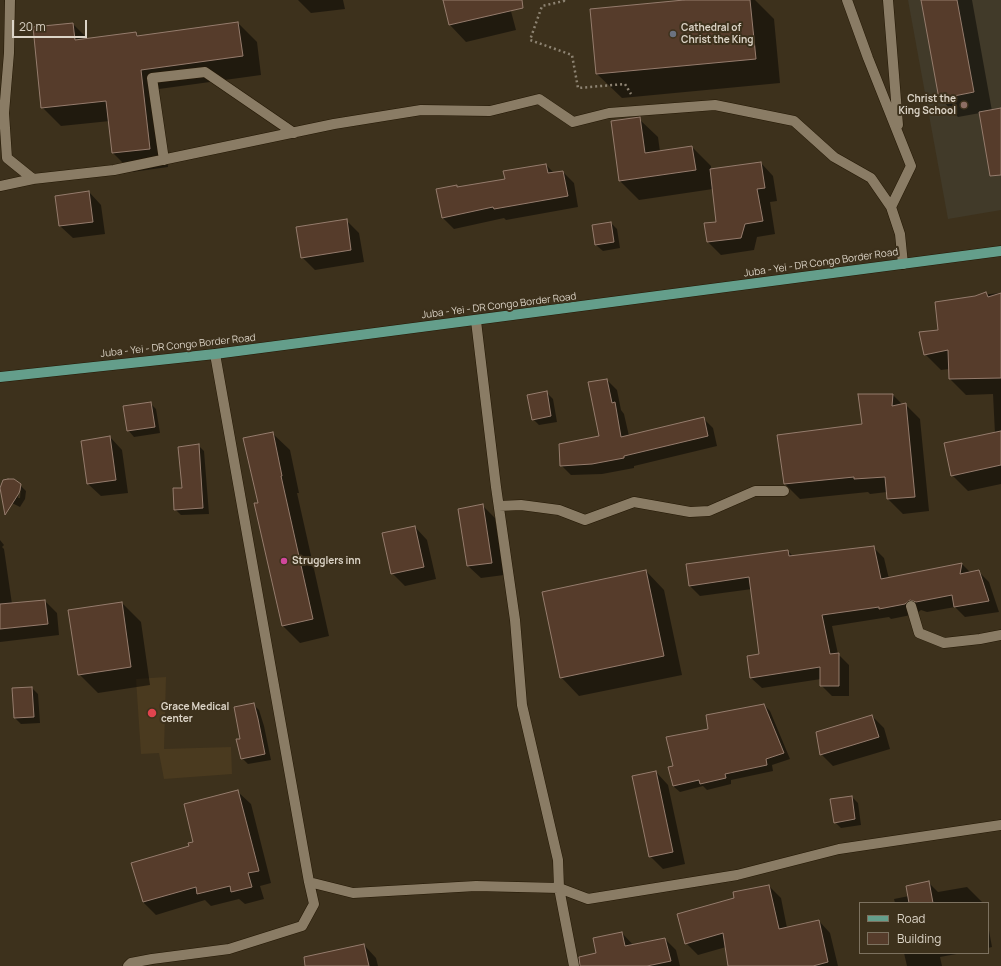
<!DOCTYPE html>
<style>
body{margin:0}
#map{position:relative;width:1001px;height:966px;overflow:hidden;background:#3d311c;font-family:Manrope,sans-serif}
canvas{display:block}
.legend{position:absolute;left:859px;top:902px;width:130px;height:52px;box-sizing:border-box;background:#3d311c;border:1px solid #7d7260;margin:0;padding:5px 7px;list-style:none;font-size:12px;color:#dcd4c7}
.legend li{display:flex;align-items:center;gap:8px;height:20px}
.legend b{width:20px;border:1px solid #7d7260}
.scale{position:absolute;left:12px;top:20px;width:75px;height:18px;box-sizing:border-box;border:2px solid #dcd4c7;border-top:0;padding-left:5px;font-size:12px;line-height:14px;white-space:nowrap;color:#dcd4c7;-webkit-text-stroke:3px #3d311c;paint-order:stroke}
</style>
<div id="map">
<canvas width="1001" height="966"></canvas>
<ul class="legend">
<li><b style="height:5px;background:#649e8b"></b>Road</li>
<li><b style="height:11px;background:#563c2b"></b>Building</li>
</ul>
<div class="scale">20 m</div>
</div>
<script>
const g = document.querySelector('canvas').getContext('2d');
g.lineJoin = 'round';
function fill(path, color) { g.fillStyle = color; g.fill(path, 'evenodd'); }
const toPath = rows => new Path2D(rows.map(r => 'M' + r).join(''));
function stroke(path, color, width, dash) { g.strokeStyle = color; g.lineWidth = width; g.lineCap = dash ? 'butt' : 'round'; g.setLineDash(dash || []); g.stroke(path); }
function drawText(font, color, halo, rows, align = 'center') {
  g.font = font + ' Manrope,sans-serif'; g.lineWidth = 4; g.setLineDash([]); g.textBaseline = 'middle'; g.strokeStyle = halo; g.fillStyle = color; for (const [text, x, y, turn = 0] of rows) {
    g.save(); g.translate(x, y); g.rotate((+turn || 0) * Math.PI / 180); g.textAlign = isNaN(turn) ? turn : align; if (halo) g.strokeText(text, 0, 0); g.fillText(text, 0, 0); g.restore();
  }
}
const built = toPath([
 [166,677,164,749,231,747,232,774,164,779,159,753,141,754,136,679]
]);
const education = toPath([
 [908,0,1001,0,1001,210,948,219]
]);
const shadow = toPath([
 [298,0,343,0,345,9,311,13],
 [444,0,508,0,516,30,466,42,450,25],
 [695,0,755,0,774,19,780,83,622,98,597,74],
 [922,0,972,0,992,111,1001,109,1001,163,980,113,958,117,940,98],
 [238,23,257,42,261,75,159,89,168,167,132,172,113,153,110,121,61,126,42,107,73,24,88,39,136,33,139,36],
 [639,119,658,137,660,152,692,147,711,166,711,170,761,163,773,176,777,201,770,202,775,234,757,237,754,250,721,255,708,242,705,224,717,223,713,189,639,200,620,181,612,122],
 [546,165,554,173,563,172,574,183,578,207,506,220,504,218,454,229,443,218,437,190,457,186,458,187,506,179],
 [89,192,101,205,105,234,73,238,60,226],
 [346,220,359,233,364,262,315,270,302,257],
 [611,223,617,229,620,248,603,251,596,245],
 [1001,293,1001,484,968,491,952,475,995,434,993,394,966,395,950,379,949,369,941,370,925,354,939,331,937,303,979,295],
 [607,380,617,390,621,410,624,414,629,436,703,418,713,428,717,446,634,466,634,468,602,474,571,475,561,465,600,437],
 [546,392,553,399,557,422,539,425,533,419],
 [893,395,903,405,905,404,920,419,929,511,903,514,888,499,887,492,870,494,868,492,800,499,785,484,778,436,863,425],
 [150,403,156,409,160,433,134,437,128,430],
 [272,433,290,450,299,493,297,493,329,636,300,643,283,626,259,503],
 [110,437,122,450,128,493,101,496,88,484],
 [198,445,204,451,209,514,181,515,175,509],
 [8,479,14,480,20,485,18,498,20,498,21,486,26,491,25,499,20,507,10,502,2,485],
 [483,506,495,518,504,575,481,578,468,566],
 [415,527,427,540,436,579,405,586,392,573],
 [0,540,4,545,2,547,4,549,12,604,45,601,57,613,59,635,0,642],
 [873,547,884,558,889,579,962,564,971,573,978,571,989,582,999,612,965,617,955,607,927,612,921,610,916,614,891,619,889,617,832,626,838,654,849,665,849,696,832,696,821,685,821,679,762,688,751,678,760,655,752,589,700,596,690,586,788,551,794,557],
 [646,571,664,590,682,675,579,696,561,677],
 [122,603,141,622,150,685,98,693,79,674],
 [32,688,38,694,40,723,21,724,15,718,13,689],
 [253,704,259,710,264,726,271,760,248,764,242,758,241,739],
 [764,705,770,711,790,759,772,765,773,771,731,780,731,784,707,790,703,786,680,792,673,786,674,766,709,730],
 [872,716,884,728,890,749,833,766,821,754],
 [656,772,668,785,685,864,663,869,650,856],
 [238,792,251,804,271,883,260,886,264,899,245,904,239,899,211,906,205,900,156,915,143,902,132,864,190,847],
 [852,797,858,803,861,825,841,828,835,822],
 [928,882,938,892,967,887,983,903,895,903,894,899,909,896],
 [769,886,781,898,787,928,819,921,830,933,838,966,729,966,726,947,698,955,686,943,735,899],
 [988,925,992,947,988,948],
 [622,933,634,946,665,939,676,950,680,966,600,966],
 [364,945,376,958,378,966,338,966],
 [904,953,962,953,940,957,942,966,907,966]
]);
const building = toPath([
 [443,0,522,0,523,8,449,25,443,0],
 [684,0,750,0,756,59,596,74,590,9,684,0],
 [921,0,957,0,974,92,939,99,921,0],
 [238,22,243,56,141,70,150,149,112,153,106,101,41,108,33,27,73,23,75,40,136,32,137,36,238,22],
 [1001,108,1001,175,990,176,979,112,1001,108],
 [640,117,645,153,692,146,696,170,619,181,611,121,640,117],
 [761,162,765,188,757,189,763,221,745,224,741,238,707,242,704,223,716,222,710,169,761,162],
 [546,164,548,173,563,171,568,196,494,209,493,207,442,218,436,189,457,185,457,187,505,179,503,171,546,164],
 [89,191,93,222,59,226,55,196,89,191],
 [347,219,351,250,301,258,296,227,347,219],
 [611,222,614,242,595,245,592,225,611,222],
 [986,292,988,297,1001,293,1001,378,949,379,948,350,924,355,919,332,938,330,935,302,975,296,986,292],
 [607,379,612,403,615,402,621,437,704,417,708,436,624,456,624,458,592,464,560,466,559,444,599,436,588,382,607,379],
 [547,391,551,416,532,420,527,395,547,391],
 [858,394,893,394,892,406,906,403,915,497,887,499,885,477,854,479,854,477,784,484,777,435,862,424,858,394],
 [151,402,155,427,127,431,123,406,151,402],
 [1001,431,1001,465,951,476,944,443,1001,431],
 [273,432,282,476,281,476,313,619,282,626,254,503,258,503,243,438,273,432],
 [110,436,116,480,87,484,81,441,110,436],
 [199,444,203,508,174,510,173,488,182,488,178,447,199,444],
 [8,479,14,479,21,484,20,490,19,493,5,515,0,488,3,480,8,479],
 [483,504,492,563,467,566,458,509,483,504],
 [415,526,424,567,391,574,382,533,415,526],
 [874,546,881,579,962,563,960,574,979,570,989,601,954,607,952,595,916,602,910,600,905,604,879,609,879,607,822,615,830,654,839,653,839,686,820,686,820,667,750,678,747,656,759,654,749,577,689,586,686,564,788,550,789,556,874,546],
 [646,570,664,656,560,678,542,592,646,570],
 [45,600,48,624,0,629,0,604,45,600],
 [122,602,131,667,78,675,68,610,122,602],
 [32,687,34,717,14,718,12,688,32,687],
 [254,703,258,719,265,754,241,759,236,739,240,739,234,707,254,703],
 [764,704,784,753,766,759,767,765,725,774,726,778,700,784,699,780,673,786,668,767,673,766,666,737,708,729,706,715,764,704],
 [872,715,879,737,820,755,816,732,872,715],
 [656,771,673,852,649,857,632,776,656,771],
 [238,790,259,871,248,873,252,887,231,892,230,886,197,894,196,887,143,902,131,863,189,846,188,843,193,842,184,804,238,790],
 [852,796,855,819,834,823,830,799,852,796],
 [929,881,933,903,909,903,906,886,929,881],
 [769,885,779,929,819,920,828,962,813,966,728,966,723,933,685,944,677,914,734,898,733,892,769,885],
 [622,932,625,946,665,938,671,961,647,966,580,966,579,957,596,953,593,938,622,932],
 [364,944,369,966,305,966,304,957,364,944]
]);
const path = toPath([
 [564,0,564,1,542,6,530,40,572,55,578,88,625,84,631,94]
]);
const minor = toPath([
 [10,0,9,53,4,113,7,158,33,179],
 [847,0,868,58,911,166,891,207],
 [888,0,898,125],
 [164,160,152,78,205,72,294,133],
 [0,186,33,179,114,170,334,124,421,110,490,111,539,99,573,122,609,113,715,105,794,121,834,157,871,178,891,207,900,234,903,264],
 [499,506,521,505,559,510,585,520,634,502,690,512,709,511,755,491,784,491],
 [911,606,919,633,944,643,980,639,1001,635],
 [309,882,353,893,476,886,559,888,558,860,522,705,515,620,496,487,476,321],
 [128,966,131,963,152,959,229,949,302,926,314,904,309,882,215,354],
 [574,966,559,888,588,899,737,875,839,849,1001,825]
]);
const major = toPath([
 [0,377,215,354,1001,251]
]);
const markers = [
 [673,34,4,"#6b7280"],
 [964,105,4,"#8d6e63"],
 [284,561,4,"#d1479c"],
 [152,713,5,"#e0444e"]
];
const poiNames = [
 ["Cathedral of",681,28],
 ["Christ the King",681,40],
 ["Christ the",956,99,"right"],
 ["King School",956,111,"right"],
 ["Strugglers inn",292,561],
 ["Grace Medical",161,707],
 ["center",161,719]
];
const streetNames = [
 ["Juba - Yei - DR Congo Border Road",821,263,-8],
 ["Juba - Yei - DR Congo Border Road",499,306,-7],
 ["Juba - Yei - DR Congo Border Road",178,346,-6]
];
fill(built, '#4a3a1f');
fill(education, '#413a29');
fill(shadow, '#0007');
fill(building, '#563c2b');
stroke(building, '#957c6d', 1);
stroke(minor, '#241805', 11);
stroke(major, '#241805', 11);
stroke(path, '#8d8372', 2.5, [2, 3]);
stroke(minor, '#8a7c65', 10);
stroke(major, '#649e8b', 10);
for (const [x, y, r, color] of markers) { const dot = new Path2D(); dot.arc(x, y, r, 0, 2 * Math.PI); g.fillStyle = color; g.fill(dot); stroke(dot, '#3d311c', 1.5); }
drawText('bold 10px', '#dcd4c7', '#3d311c', poiNames, 'left');
drawText('10px', '#dcd4c7', '#3d311c', streetNames);
</script>
